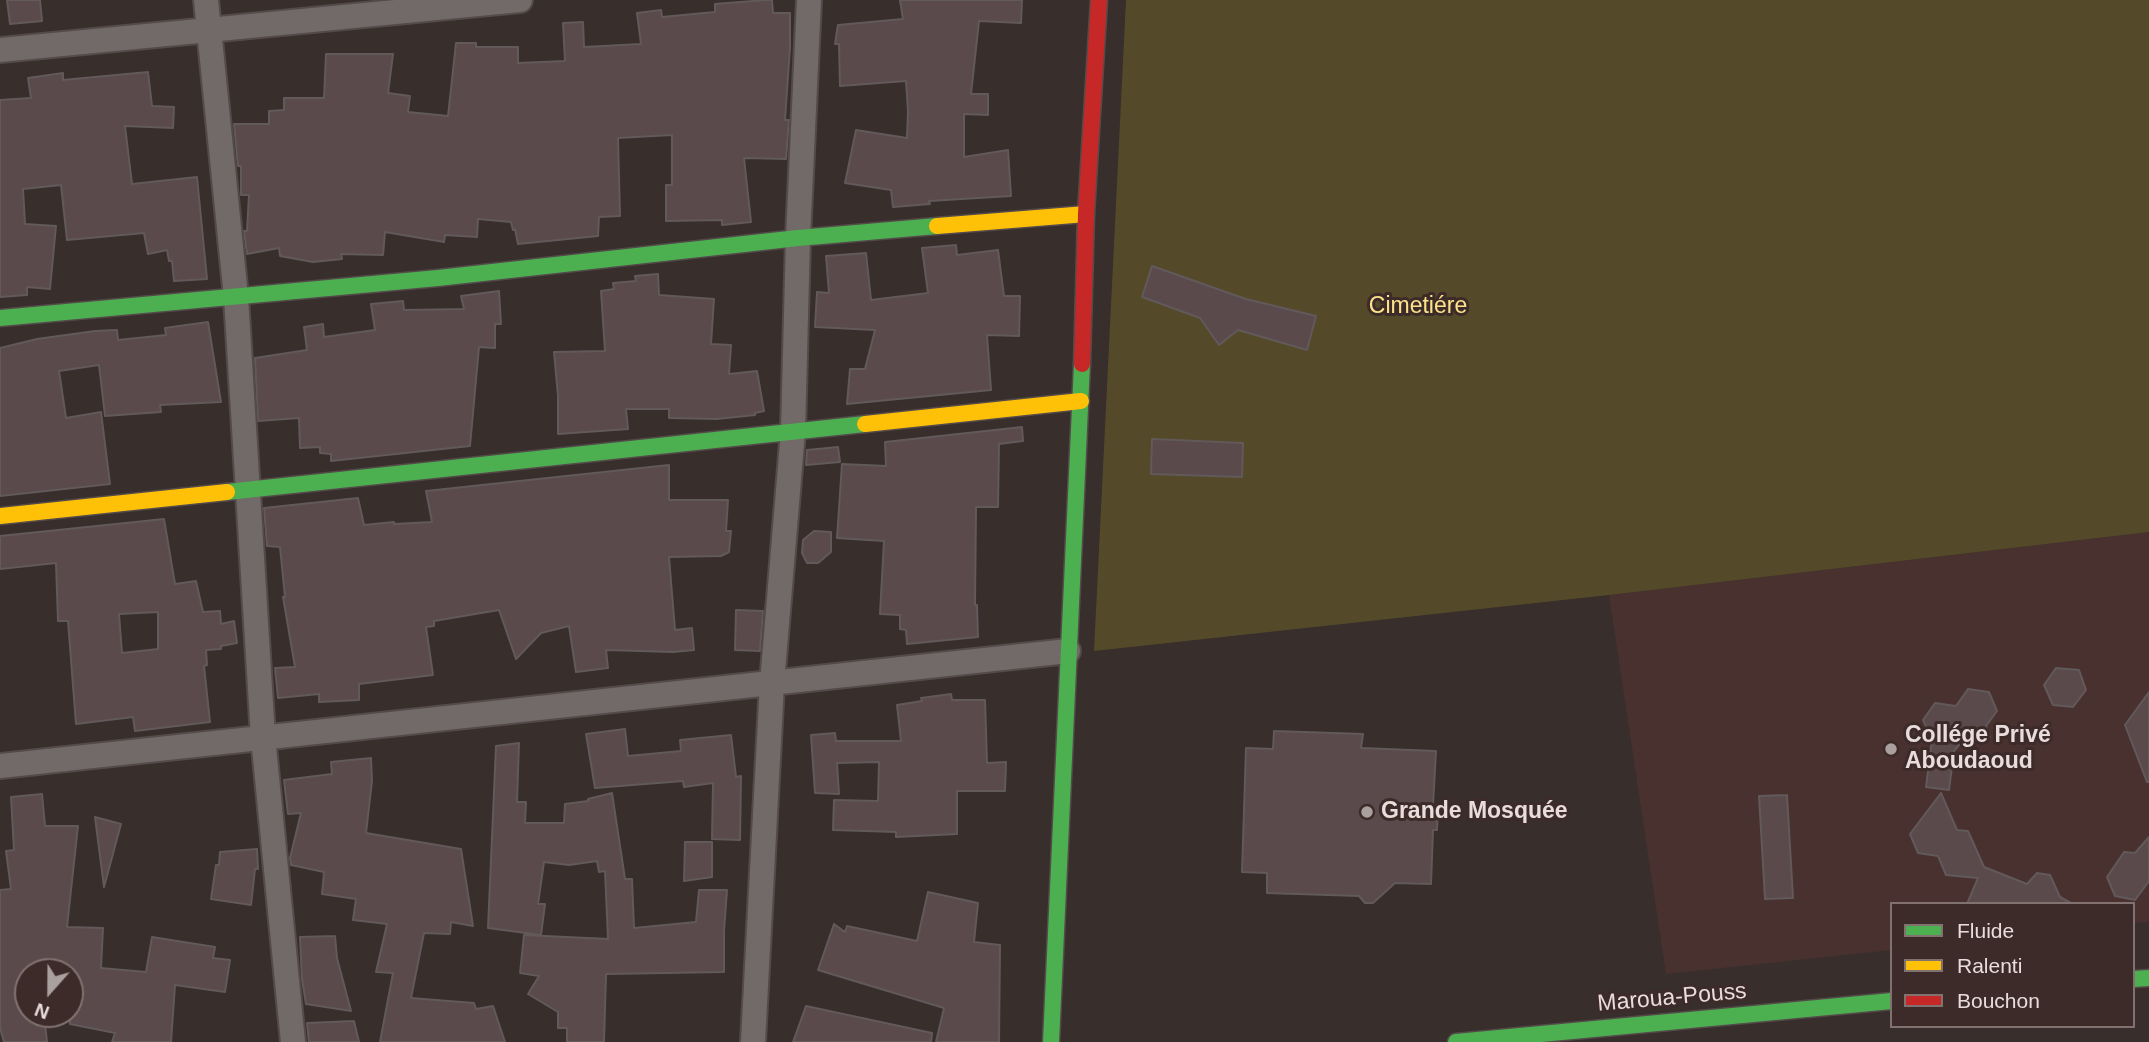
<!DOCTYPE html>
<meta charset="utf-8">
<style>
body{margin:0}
#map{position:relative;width:2149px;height:1042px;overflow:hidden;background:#382e2c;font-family:Arial,sans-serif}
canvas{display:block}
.legend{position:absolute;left:1890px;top:902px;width:245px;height:126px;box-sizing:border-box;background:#3c2b28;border:2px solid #817270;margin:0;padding:9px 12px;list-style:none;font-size:21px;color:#e8dddb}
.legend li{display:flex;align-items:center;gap:14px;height:35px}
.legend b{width:35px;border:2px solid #817270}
.north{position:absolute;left:14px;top:958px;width:70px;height:70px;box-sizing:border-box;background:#3c2b28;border:2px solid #817270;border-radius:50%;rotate:201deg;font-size:19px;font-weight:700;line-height:28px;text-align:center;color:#e8dddb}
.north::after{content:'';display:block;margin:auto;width:24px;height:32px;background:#aaa09e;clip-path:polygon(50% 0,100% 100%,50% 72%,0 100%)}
</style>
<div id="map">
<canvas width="2149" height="1042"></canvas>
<ul class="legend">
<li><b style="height:9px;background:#4caf50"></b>Fluide</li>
<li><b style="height:9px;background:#ffc107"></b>Ralenti</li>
<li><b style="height:9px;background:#c62828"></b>Bouchon</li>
</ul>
<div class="north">N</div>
</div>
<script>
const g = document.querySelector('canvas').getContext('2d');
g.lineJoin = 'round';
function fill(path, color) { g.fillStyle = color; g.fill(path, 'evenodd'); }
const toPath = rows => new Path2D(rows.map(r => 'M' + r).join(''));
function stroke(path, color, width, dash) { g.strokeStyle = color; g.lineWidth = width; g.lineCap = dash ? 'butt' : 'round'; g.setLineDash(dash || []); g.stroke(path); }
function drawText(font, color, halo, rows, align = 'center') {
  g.font = font + ' Arial,sans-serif'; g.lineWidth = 6; g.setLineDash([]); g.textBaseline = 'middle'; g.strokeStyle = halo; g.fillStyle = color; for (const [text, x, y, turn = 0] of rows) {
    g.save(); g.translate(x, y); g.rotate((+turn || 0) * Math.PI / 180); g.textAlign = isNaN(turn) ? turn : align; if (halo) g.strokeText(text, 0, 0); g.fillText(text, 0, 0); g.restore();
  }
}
const built = toPath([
 [2149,532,2149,922,2133,923,2133,904,1892,904,1892,950,1666,974,1609,595]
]);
const green = toPath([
 [1126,0,2149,0,2149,532,1609,595,1094,651]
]);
const building = toPath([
 [7,0,40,0,42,21,10,24,7,0],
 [766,0,772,0,773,13,790,13,790,47,785,120,789,120,786,159,744,158,751,222,722,225,722,220,666,221,666,185,672,185,672,135,618,138,620,216,599,217,598,236,518,244,515,229,513,230,511,222,478,219,477,237,445,235,444,242,385,232,383,255,341,254,342,259,313,262,280,256,279,248,247,254,244,231,247,231,249,195,241,195,241,166,238,166,234,124,269,124,269,111,284,110,284,98,324,98,326,54,393,54,388,93,410,96,408,112,448,116,456,43,476,43,476,47,518,47,518,63,565,61,563,23,583,22,584,47,641,44,637,13,661,10,662,17,715,12,715,4,766,0],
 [900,0,1022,0,1021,23,979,21,971,94,988,94,988,115,964,114,964,157,1008,150,1011,196,929,201,930,204,893,207,891,190,845,183,856,130,907,138,908,111,906,81,840,86,839,44,835,44,838,25,903,19,900,0],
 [148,72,152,106,174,107,173,128,125,126,132,184,197,177,207,279,174,281,172,261,169,261,167,250,148,254,144,233,67,240,61,185,23,189,25,224,56,226,50,289,27,287,27,295,0,297,0,100,31,98,28,78,63,73,63,80,148,72],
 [956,245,957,255,998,250,1004,296,1020,296,1019,336,987,335,991,390,847,404,850,369,865,369,875,330,815,327,817,292,829,293,826,256,866,253,871,300,928,293,922,248,956,245],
 [1152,266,1246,299,1316,316,1307,350,1238,330,1219,345,1200,318,1142,297,1152,266],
 [658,274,659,295,714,299,711,344,731,345,729,374,757,371,764,411,755,413,755,415,717,419,669,418,669,409,626,409,628,429,558,434,558,396,554,352,605,351,601,291,614,289,613,283,636,281,635,276,658,274],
 [499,291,501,324,495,324,495,348,479,347,470,446,331,461,331,454,320,453,320,447,300,448,299,418,258,421,255,358,307,350,304,327,323,324,324,337,375,330,371,304,403,301,404,310,464,309,461,296,499,291],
 [208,322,221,402,160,405,161,412,105,416,99,365,59,371,66,418,101,412,110,484,0,496,0,348,37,339,95,331,117,330,118,340,166,335,165,328,208,322],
 [1022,427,1023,441,999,444,998,507,976,507,975,605,977,605,978,637,907,644,906,630,900,629,900,615,880,614,884,541,837,538,842,464,886,466,885,442,1022,427],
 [1152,439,1243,443,1242,477,1151,474,1152,439],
 [838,447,840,462,806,465,807,450,838,447],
 [669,465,669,500,728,500,726,531,731,531,729,552,721,556,669,557,675,630,692,628,694,650,673,652,606,650,608,668,576,672,569,626,541,633,516,659,499,610,434,621,434,626,426,627,433,675,359,684,359,700,319,702,319,694,278,698,275,668,295,667,283,597,285,597,280,547,267,546,264,508,358,498,364,525,394,522,394,524,432,522,426,491,669,465],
 [164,519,175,584,196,581,203,612,220,611,221,624,234,621,237,643,221,646,221,649,206,650,207,665,204,666,210,722,135,731,133,717,76,724,68,621,58,621,56,563,0,569,0,536,164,519],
 [158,612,158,649,122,653,119,614,158,612],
 [814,531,831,532,831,552,818,563,807,563,802,553,803,540,814,531],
 [736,610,763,611,760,651,735,650,736,610],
 [2056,668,2079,670,2086,690,2073,707,2053,705,2044,685,2056,668],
 [1968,689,1989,692,1997,711,1986,726,1990,737,1968,734,1954,751,1949,790,1926,787,1932,740,1923,720,1935,703,1956,706,1968,689],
 [2149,692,2149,782,2147,782,2125,725,2149,692],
 [951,694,952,700,985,700,987,763,1006,762,1005,791,957,791,957,834,896,837,896,832,833,830,834,800,878,801,879,762,837,763,839,794,815,793,811,735,835,733,836,741,901,741,897,705,922,701,921,698,951,694],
 [625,729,628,756,681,751,680,740,731,735,736,777,741,776,740,840,712,839,713,783,684,787,683,781,595,788,586,734,625,729],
 [1274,731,1363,734,1361,748,1436,751,1433,805,1438,805,1437,830,1433,830,1431,884,1395,883,1373,903,1365,903,1359,896,1267,893,1267,873,1242,872,1246,748,1273,749,1274,731],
 [519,743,517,802,526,802,525,823,564,823,565,804,588,801,588,799,612,793,625,879,632,879,634,928,696,922,699,890,727,890,724,931,724,972,606,974,604,1042,567,1042,567,1028,558,1028,558,1012,528,994,539,976,520,973,524,935,608,939,605,871,599,872,597,861,569,865,544,862,538,904,545,904,541,935,488,928,496,746,519,743],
 [371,758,372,781,366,833,461,849,473,926,451,922,450,934,424,933,411,998,474,1003,476,1009,493,1006,505,1042,380,1042,393,973,376,972,387,924,353,920,356,899,322,894,324,872,291,865,290,858,301,813,288,814,284,780,332,774,331,762,371,758],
 [1941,793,1957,830,1968,831,1984,867,2027,884,2037,873,2050,875,2060,897,2073,904,1967,904,1978,878,1946,875,1938,856,1918,853,1910,834,1941,793],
 [42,794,45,826,78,826,67,927,103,928,101,968,146,972,152,937,215,947,213,958,230,960,225,992,175,985,171,1042,112,1042,115,1033,70,1024,70,972,28,972,28,1014,44,1014,47,1042,4,1042,0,1028,0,890,11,889,6,851,14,850,11,797,42,794],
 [1787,795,1793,898,1765,899,1759,796,1787,795],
 [95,817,121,824,104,887,95,817],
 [2149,837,2149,881,2135,900,2115,896,2107,877,2124,852,2135,853,2149,837],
 [685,842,712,842,712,877,684,881,685,842],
 [257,849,258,869,255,869,251,905,211,899,216,865,219,865,220,852,257,849],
 [928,892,978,903,974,942,1000,945,999,1042,936,1042,944,1008,818,970,834,924,845,932,847,926,917,941,928,892],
 [335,936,337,958,351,1011,306,1004,302,979,300,937,335,936],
 [806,1006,932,1033,931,1042,793,1042,806,1006],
 [354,1021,359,1042,309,1042,307,1023,354,1021]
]);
const street = toPath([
 [206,0,236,297,263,737,293,1042],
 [0,50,520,0],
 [0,766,1068,651],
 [753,1042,772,683,793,431,798,238,809,0]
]);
const fast = toPath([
 [0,318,438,278,798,238,937,226],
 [227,492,865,424],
 [2133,979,2149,978],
 [1051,1042,1082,364],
 [1456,1042,1892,1001]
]);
const slow = toPath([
 [937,226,1086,214],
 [865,424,1081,401],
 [0,516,227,492]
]);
const jam = toPath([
 [1082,364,1086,214,1099,0]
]);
const markers = [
 [1891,749,7,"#aaa09e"],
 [1367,812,7,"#aaa09e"]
];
const parkNames = [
 ["Cimetiére",1418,307]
];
const poiNames = [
 ["Collége Privé",1905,736],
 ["Aboudaoud",1905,762],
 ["Grande Mosquée",1381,812]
];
const streetNames = [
 ["Maroua-Pouss",1672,998,-5]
];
fill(built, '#48312e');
fill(green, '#544a29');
fill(building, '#5a4a4c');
stroke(building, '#62595a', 2);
stroke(street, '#534a49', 28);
stroke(fast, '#534a49', 19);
stroke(slow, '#534a49', 19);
stroke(jam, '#534a49', 19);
stroke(street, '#726a69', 24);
stroke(fast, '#4caf50', 16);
stroke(slow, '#ffc107', 16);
stroke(jam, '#c62828', 16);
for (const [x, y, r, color] of markers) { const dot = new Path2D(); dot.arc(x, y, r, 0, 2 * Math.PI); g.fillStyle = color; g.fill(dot); stroke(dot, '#3c2b28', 2.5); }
drawText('23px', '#fce38a', '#3c2b28', parkNames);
drawText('bold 23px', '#e8dddb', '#3c2b28', poiNames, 'left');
drawText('23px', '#e8dddb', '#3c2b28', streetNames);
</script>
